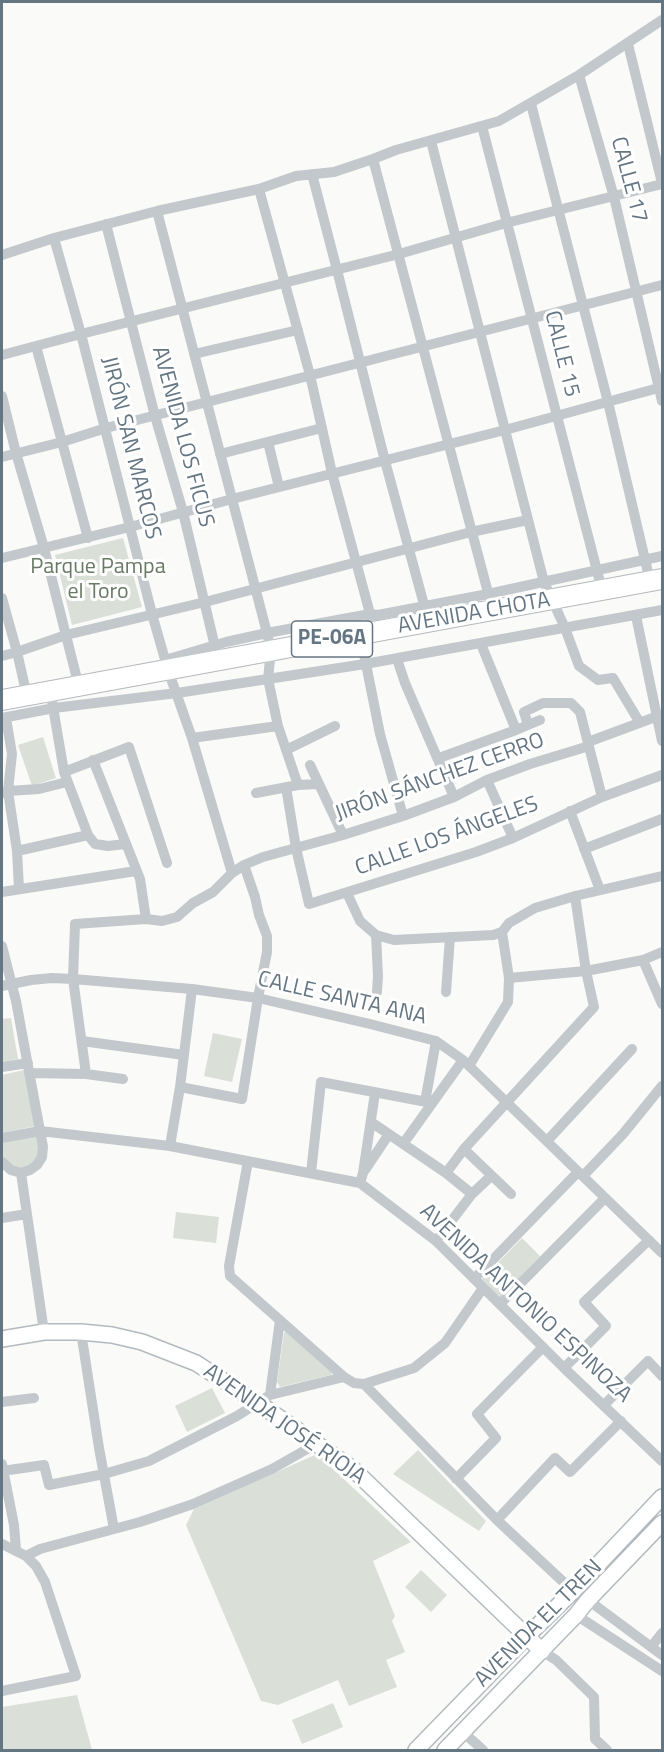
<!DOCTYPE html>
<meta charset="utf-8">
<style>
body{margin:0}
#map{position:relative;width:664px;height:1752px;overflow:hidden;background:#fafaf8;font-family:"Titillium Web",sans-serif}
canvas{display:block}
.frame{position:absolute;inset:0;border:3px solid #657683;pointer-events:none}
</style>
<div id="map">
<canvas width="664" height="1752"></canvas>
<div class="frame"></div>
</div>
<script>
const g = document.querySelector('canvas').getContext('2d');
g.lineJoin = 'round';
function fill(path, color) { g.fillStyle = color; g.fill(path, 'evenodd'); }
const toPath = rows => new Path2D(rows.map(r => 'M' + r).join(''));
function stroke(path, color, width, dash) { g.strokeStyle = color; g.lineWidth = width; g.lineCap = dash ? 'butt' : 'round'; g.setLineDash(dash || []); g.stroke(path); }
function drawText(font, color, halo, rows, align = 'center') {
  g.font = font + ' "Titillium Web",sans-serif'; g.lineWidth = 6; g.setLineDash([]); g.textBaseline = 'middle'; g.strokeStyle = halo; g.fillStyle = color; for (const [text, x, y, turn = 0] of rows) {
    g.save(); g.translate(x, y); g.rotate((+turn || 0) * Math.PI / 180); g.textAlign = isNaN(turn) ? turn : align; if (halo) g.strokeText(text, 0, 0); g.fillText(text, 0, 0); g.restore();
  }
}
const green = toPath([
 [123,538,142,607,72,625,55,555],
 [43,737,56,778,32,786,18,745],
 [11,1018,18,1059,2,1062,2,1019],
 [213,1033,242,1039,232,1082,204,1076],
 [24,1070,36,1126,2,1133,2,1075],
 [37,1136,40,1149,34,1163,21,1169,14,1168,4,1159,2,1152,2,1143],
 [176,1212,219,1217,216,1243,173,1238],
 [522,1238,540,1256,499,1299,481,1280],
 [286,1331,333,1372,331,1375,280,1387,277,1382,284,1333],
 [212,1388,225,1413,187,1432,175,1406],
 [418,1450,486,1521,479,1531,393,1474],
 [317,1454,411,1542,373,1561,395,1616,392,1621,405,1652,386,1660,397,1687,349,1706,338,1680,278,1705,261,1701,186,1525,194,1509],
 [421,1570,447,1595,431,1612,405,1587],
 [77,1695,92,1750,2,1750,2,1707],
 [333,1703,343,1727,302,1744,292,1720]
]);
const street = toPath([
 [628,44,662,183],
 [579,75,614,197,662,401],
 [531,104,608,402,650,581],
 [482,126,602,590],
 [431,141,544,582,565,628,579,666,598,680,613,678,640,723],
 [373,159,490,600],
 [312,174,337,270,385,461,426,612],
 [259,189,310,375,332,473,372,621],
 [157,211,267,633,271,650,268,679,278,726,298,785],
 [106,224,155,416,183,512,216,651],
 [54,238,81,334,152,614,168,670,192,738,232,873],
 [2,255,54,238,157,211,259,189,296,176,334,172,373,159,396,150,499,121,579,75,662,20],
 [36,346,88,538],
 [194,354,298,330],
 [2,355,81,334,399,254,506,223,662,184],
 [2,396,16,453,44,548,79,687],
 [268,442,279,487],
 [220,454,322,428],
 [2,457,62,442,106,428,662,285],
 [2,558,130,527,232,499,505,430,662,387],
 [2,598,17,652,27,696],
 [636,616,662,741],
 [360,634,380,734,403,816],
 [481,644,516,730],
 [2,656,17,652,66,635,205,602,471,532,528,520],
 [397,659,405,683,454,797],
 [165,660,226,642,267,633,370,614,378,615,488,594,662,556],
 [52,701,64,772,88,835,95,844,108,846,126,844],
 [2,718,54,708,177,693,365,664,662,610],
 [6,718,12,754,8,791,17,851,19,889],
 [528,725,524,712,543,703,571,703,580,712,602,797],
 [192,738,278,726],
 [588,742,658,716],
 [286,750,335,726],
 [439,758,516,730,540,720],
 [93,760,140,879,146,919],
 [310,765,343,835],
 [64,772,129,747,167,863],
 [487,780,513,838],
 [286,787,296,848,309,904,476,852,513,838,602,797,662,775],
 [3,793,8,791,39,789,67,782],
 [256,793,298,785,318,784],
 [570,811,600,890],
 [584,849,662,819],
 [17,851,88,835],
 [2,892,136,871],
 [347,893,360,921,376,935,394,940,493,935,502,932],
 [502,932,509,923,535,908,575,896,662,876],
 [376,935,378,976,377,992],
 [2,946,16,1001,43,1147,42,1157,37,1165,30,1170,21,1173],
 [643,960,662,1004],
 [509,978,586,971,643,960,662,952],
 [2,986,31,980,52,978,73,979,192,989,258,998,370,1024,436,1041,463,1060,662,1253],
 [446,992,450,937],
 [82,1041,184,1055],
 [469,1066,508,1002,509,978,502,932],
 [2,1067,28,1063],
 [29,1073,86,1074,123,1079],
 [86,1074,73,979,75,924,146,919,162,921,177,917,193,903,213,892,232,873,244,865,263,857,343,835,403,816,454,797,487,780,530,764,589,746],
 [180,1087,242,1099,258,998,267,952,267,936,259,915,255,897,244,865],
 [425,1102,436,1041],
 [371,1122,446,1173,472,1194],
 [2,1138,40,1131,170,1146,360,1183,436,1241,564,1368,662,1461],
 [547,1141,632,1049],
 [403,1144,463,1060],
 [170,1146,180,1087,192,989],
 [464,1149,511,1194],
 [248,1161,229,1266,230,1276,344,1377,354,1383,364,1384,414,1368,445,1343,483,1288],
 [2,1162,11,1170,21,1173,44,1332],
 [365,1170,389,1134],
 [311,1173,321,1082,432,1103],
 [446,1173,464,1149,594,1007,586,971,575,896],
 [583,1176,623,1134,662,1086],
 [360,1183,363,1173,375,1093],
 [2,1218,27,1214],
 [436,1241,472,1194,491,1176],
 [474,1279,578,1172],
 [500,1304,605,1198],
 [81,1332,99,1448,114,1529],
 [564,1368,606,1326,584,1302,649,1240],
 [364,1384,497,1520,573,1591],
 [270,1395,280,1320],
 [2,1402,34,1398],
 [604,1405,648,1361,662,1376],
 [2,1464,14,1525,16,1550],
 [2,1471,44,1465,49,1485,104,1474,149,1461,237,1416,270,1395,344,1377],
 [456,1479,496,1438,477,1414,543,1347],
 [497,1520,555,1458,570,1472,621,1421],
 [2,1544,26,1556,36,1566,45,1582,76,1676,2,1691],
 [26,1556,40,1549,140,1522,193,1504,272,1469,316,1444],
 [588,1600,662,1655],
 [576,1615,662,1671],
 [651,1647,662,1633],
 [542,1651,556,1660,594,1697,595,1739,607,1750],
 [464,1733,483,1750]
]);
const secondary = toPath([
 [2,1339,44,1332,81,1332,112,1335,142,1342,196,1363,258,1403,354,1470,542,1651],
 [416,1750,526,1637,573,1591,662,1497],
 [445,1750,576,1615,588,1600,662,1523]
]);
const highway = toPath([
 [2,700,662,579]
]);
const shields = [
 [332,639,81]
];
const shieldNames = [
 ["PE-06A",332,639]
];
const streetNames = [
 ["CALLE 17",628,180,75],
 ["CALLE 15",561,354,76],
 ["AVENIDA LOS FICUS",182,437,75],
 ["JIRÓN SAN MARCOS",130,448,76],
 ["AVENIDA CHOTA",474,614,-10],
 ["JIRÓN SÁNCHEZ CERRO",440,778,-20],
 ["CALLE LOS ÁNGELES",447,837,-20],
 ["CALLE SANTA ANA",342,999,13],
 ["AVENIDA ANTONIO ESPINOZA",525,1304,43],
 ["AVENIDA JOSÉ RIOJA",284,1425,35],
 ["AVENIDA EL TREN",539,1624,-45]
];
const parkNames = [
 ["Parque Pampa",98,568],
 ["el Toro",98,593]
];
fill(green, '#dadfd7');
stroke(secondary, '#b3babf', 18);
stroke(highway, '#b4b9bd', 22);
stroke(street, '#c3c8cc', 10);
stroke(secondary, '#fff', 15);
stroke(highway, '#fff', 20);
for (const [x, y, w] of shields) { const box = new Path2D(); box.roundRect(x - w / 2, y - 18, w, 36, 4.5); g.fillStyle = '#fff'; g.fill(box); stroke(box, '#657683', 1.5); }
drawText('bold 21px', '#657683', null, shieldNames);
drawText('22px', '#657683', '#fff', streetNames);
drawText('22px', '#687a64', '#fff', parkNames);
</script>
